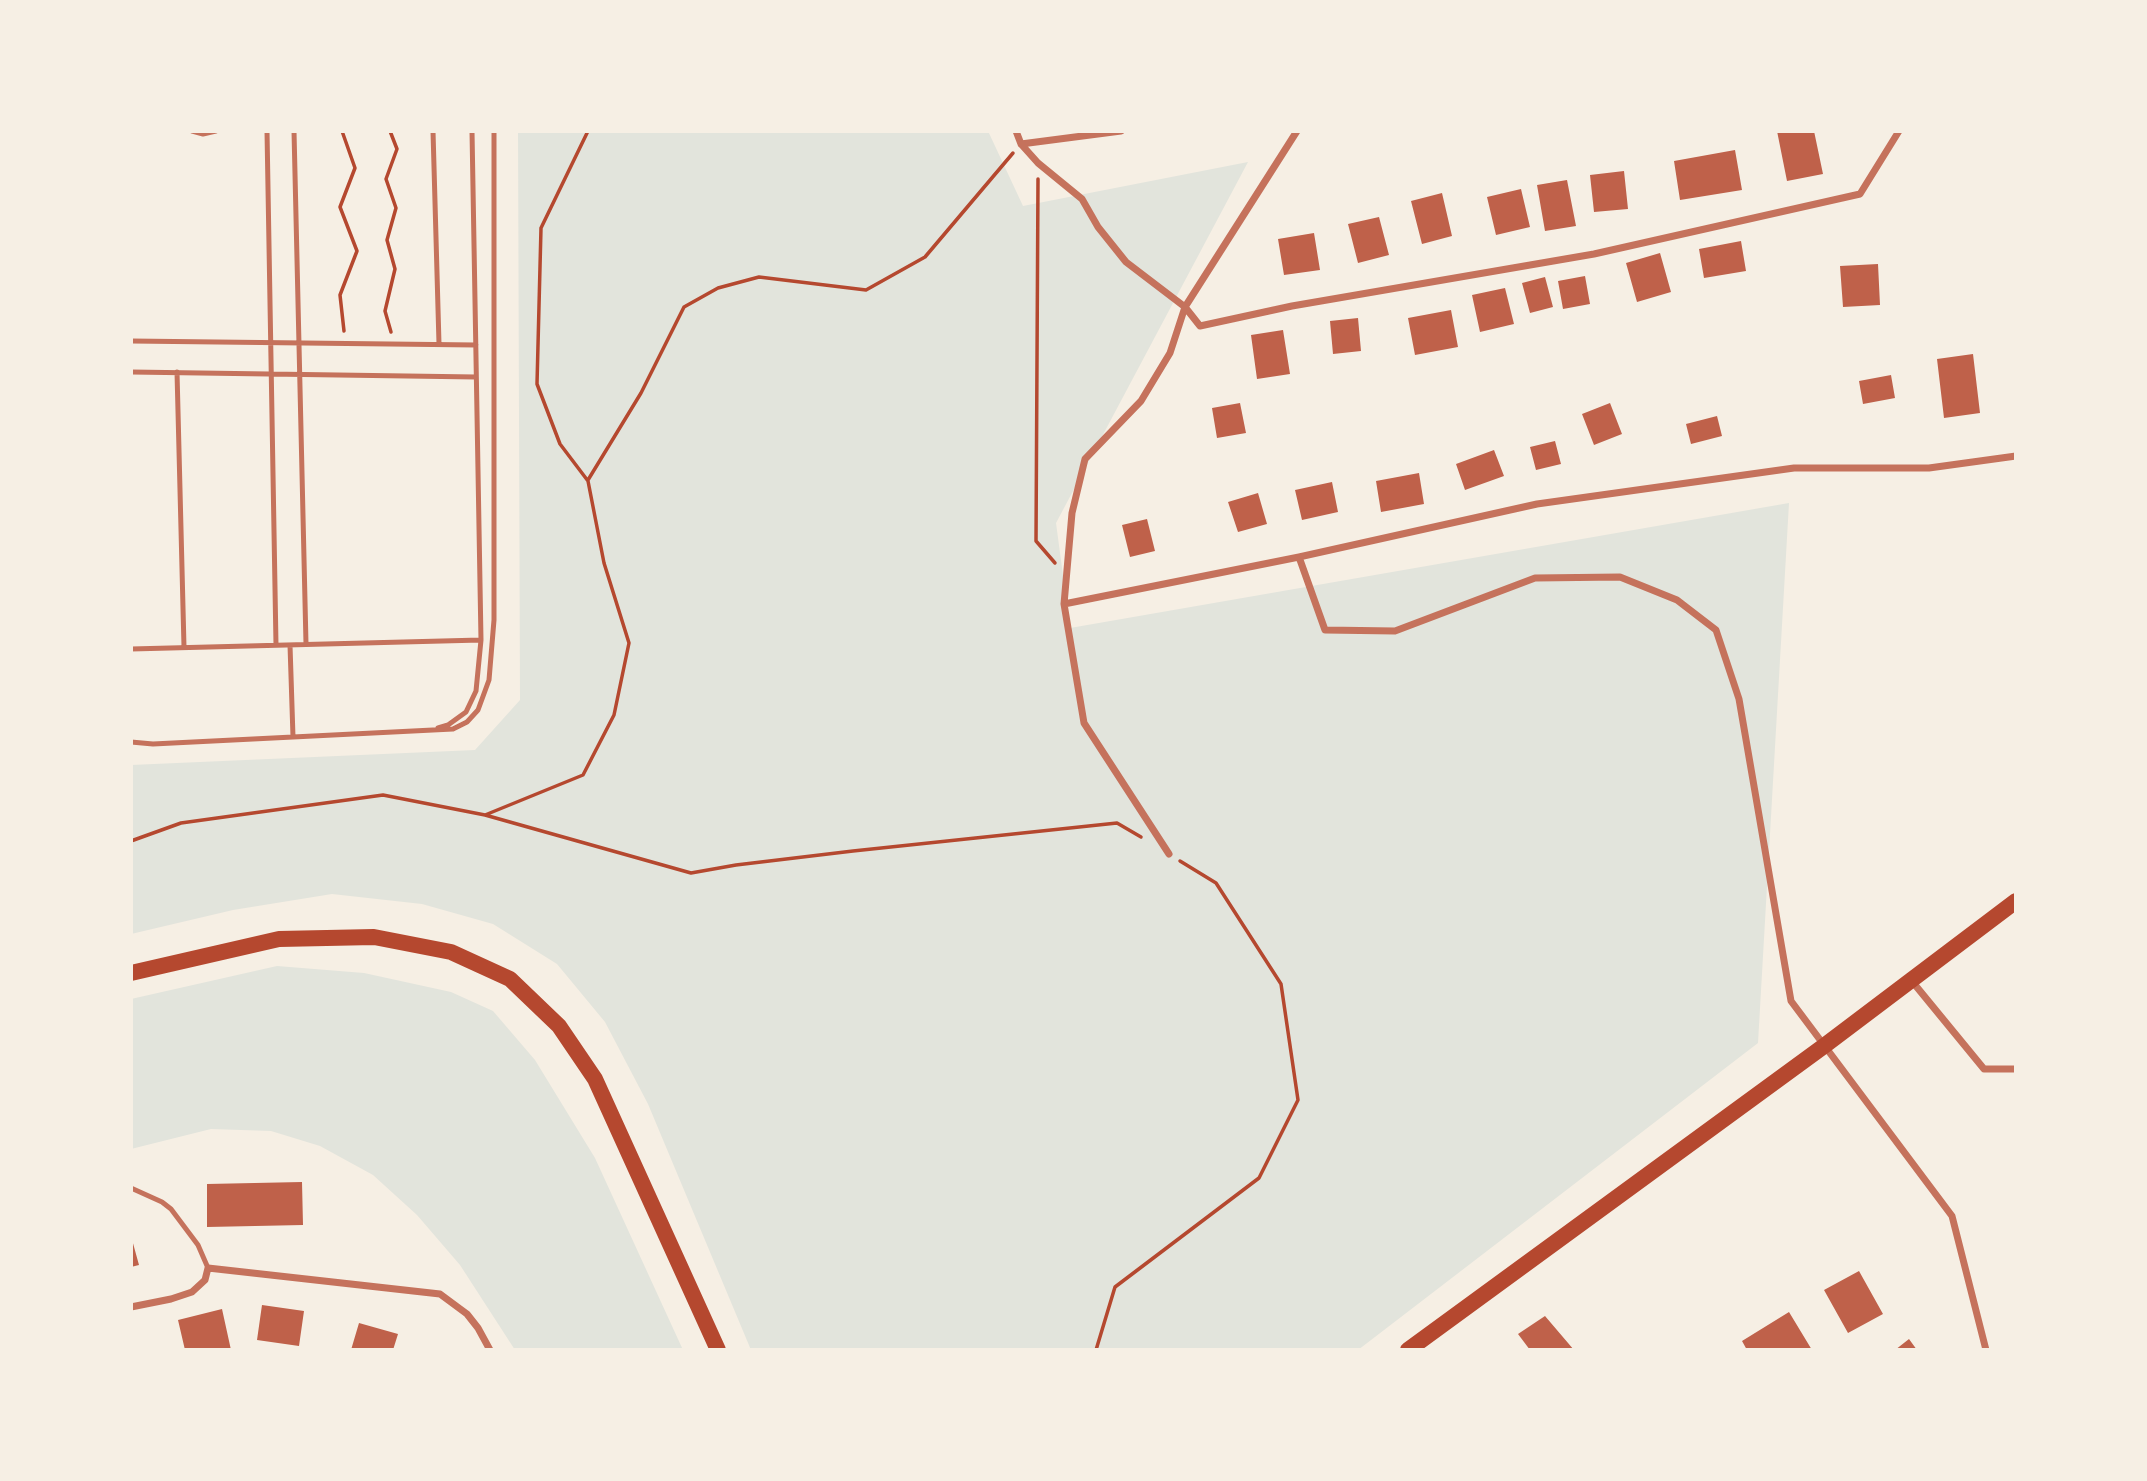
<!DOCTYPE html>
<style>
body{margin:0}
#map{position:relative;width:2147px;height:1481px;overflow:hidden;background:#f6efe4;font-family:Inter,sans-serif}
canvas{display:block}
.frame{position:absolute;inset:0;border:133px solid #f6efe4;pointer-events:none}
</style>
<div id="map">
<canvas width="2147" height="1481"></canvas>
<div class="frame"></div>
</div>
<script>
const g = document.querySelector('canvas').getContext('2d');
g.lineJoin = 'round';
function fill(path, color) { g.fillStyle = color; g.fill(path, 'evenodd'); }
const toPath = rows => new Path2D(rows.map(r => 'M' + r).join(''));
function stroke(path, color, width, dash) { g.strokeStyle = color; g.lineWidth = width; g.lineCap = dash ? 'butt' : 'round'; g.setLineDash(dash || []); g.stroke(path); }
const green = toPath([
 [518,131,988,131,1023,206,1248,162,1056,523,1070,628,1789,503,1758,1043,1358,1350,751,1350,648,1104,605,1022,557,964,493,924,422,904,332,894,233,910,131,934,131,765,475,750,520,700],
 [277,966,364,973,451,992,493,1011,535,1060,595,1158,683,1350,515,1350,460,1265,417,1215,373,1175,320,1146,271,1131,211,1129,131,1149,131,999]
]);
const building = toPath([
 [1777,131,1814,131,1823,174,1787,181],
 [1735,150,1742,190,1680,200,1674,161],
 [1624,171,1628,209,1594,212,1590,175],
 [1567,180,1576,226,1545,231,1537,185],
 [1521,189,1530,227,1496,235,1487,197],
 [1442,193,1452,236,1422,244,1411,201],
 [1379,217,1389,255,1358,263,1348,224],
 [1314,233,1320,270,1284,275,1278,239],
 [1741,241,1746,271,1704,278,1699,249],
 [1660,253,1671,292,1637,302,1626,263],
 [1878,264,1880,305,1843,307,1840,266],
 [1585,276,1590,304,1563,309,1558,281],
 [1545,277,1553,307,1530,313,1522,283],
 [1505,288,1514,324,1480,332,1472,295],
 [1451,310,1458,347,1415,355,1408,318],
 [1358,318,1361,351,1333,354,1330,321],
 [1283,330,1290,374,1257,379,1251,335],
 [1973,354,1980,413,1944,418,1937,359],
 [1891,375,1895,398,1863,404,1859,381],
 [1240,403,1246,433,1217,438,1212,408],
 [1610,403,1622,434,1594,445,1582,414],
 [1717,416,1722,436,1691,444,1686,424],
 [1555,441,1561,464,1536,470,1530,447],
 [1494,450,1504,476,1465,490,1456,464],
 [1419,473,1424,504,1381,512,1376,481],
 [1332,482,1338,512,1302,520,1295,490],
 [1258,493,1267,524,1238,532,1228,502],
 [1147,519,1155,551,1130,557,1122,525],
 [302,1182,303,1225,207,1227,207,1184],
 [131,1236,139,1265,131,1267],
 [1859,1271,1883,1314,1848,1333,1824,1290],
 [262,1305,304,1311,299,1346,257,1340],
 [222,1309,231,1350,185,1350,178,1320],
 [1789,1312,1812,1350,1747,1350,1742,1341],
 [1545,1316,1574,1350,1530,1350,1518,1334],
 [359,1323,398,1334,393,1350,351,1350],
 [1909,1339,1917,1350,1895,1350]
]);
const path = toPath([
 [342,131,355,168,340,207,357,251,340,295,344,331],
 [390,131,397,149,386,179,396,208,387,240,395,269,385,311,391,332],
 [1038,179,1036,541,1055,563],
 [588,480,641,393,684,307,718,288,759,277,866,290,925,257,1013,153],
 [485,815,691,873,736,865,853,851,1117,823,1141,837],
 [131,841,181,823,383,795,485,815,583,775,614,715,629,643,604,563,588,481,560,444,537,384,541,228,588,131],
 [1096,1350,1115,1287,1259,1178,1298,1100,1281,984,1216,883,1180,861]
]);
const service = toPath([
 [192,131,203,134,216,131],
 [267,131,276,645],
 [294,131,306,644],
 [433,131,439,344],
 [131,341,476,345],
 [131,372,476,377],
 [177,372,184,647],
 [290,645,293,737],
 [131,649,481,640],
 [438,728,448,725,466,712,476,691,481,640,472,131],
 [131,742,153,744,453,729,467,722,478,710,489,680,494,620,494,131],
 [131,1188,162,1202,171,1209,198,1245,208,1268]
]);
const minor = toPath([
 [1016,131,1021,144,1038,163,1082,199,1098,227,1126,262,1185,307,1170,353,1141,401,1085,459,1072,513,1064,604,1084,723,1169,854],
 [1297,131,1185,307,1200,326,1292,306,1594,254,1860,194,1899,131],
 [1021,144,1121,131],
 [1299,557,1325,630,1395,631,1535,578,1620,577,1677,600,1716,630,1739,699,1791,1001,1952,1216,1986,1350],
 [1064,604,1299,557,1537,504,1794,468,1929,468,2016,456],
 [1911,980,1984,1069,2016,1069],
 [131,1307,171,1299,192,1292,205,1280,208,1268,440,1294,467,1314,478,1328,490,1350]
]);
const primary = toPath([
 [131,973,279,939,374,937,451,952,510,979,559,1026,595,1079,718,1350],
 [1408,1350,1824,1046,2016,901]
]);
fill(green, '#e2e4dc');
fill(building, '#bf614a');
stroke(path, '#b5482f', 3.5);
stroke(service, '#c5725c', 5);
stroke(minor, '#c5725c', 7);
stroke(primary, '#b5482f', 16);
</script>
